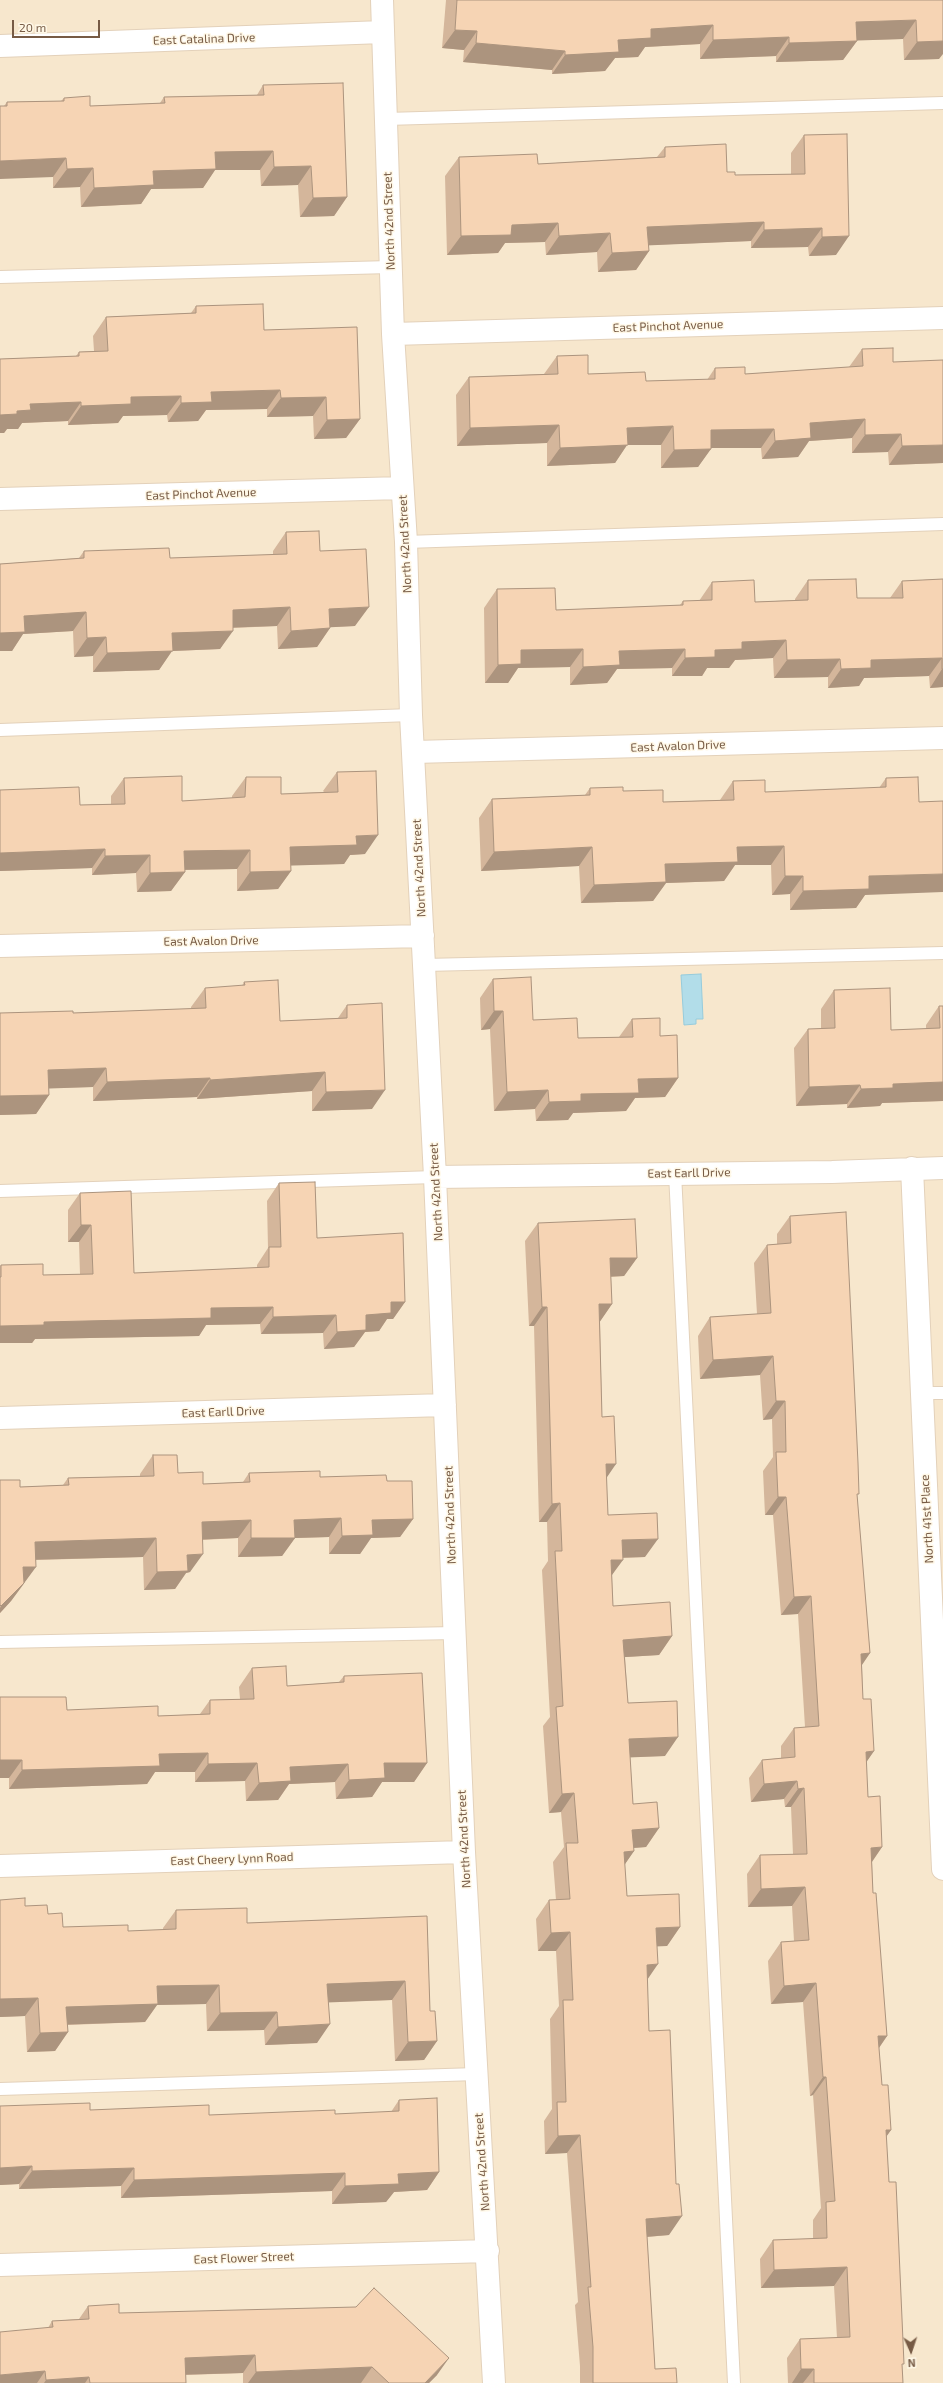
<!DOCTYPE html>
<style>
body{margin:0}
#map{position:relative;width:943px;height:2383px;overflow:hidden;background:#fef5df;font-family:"Exo 2",sans-serif}
canvas{display:block}
.north{position:absolute;left:891px;top:2331px;width:40px;height:40px;-webkit-text-stroke:3px #fff8e7;paint-order:stroke;rotate:177deg;font-size:11px;font-weight:700;line-height:16px;text-align:center;color:#775b45}
.north::after{content:'';display:block;margin:auto;width:14px;height:18px;background:#775b45;clip-path:polygon(50% 0,100% 100%,50% 72%,0 100%)}
.scale{position:absolute;left:12px;top:20px;width:88px;height:18px;box-sizing:border-box;border:2px solid #775b45;border-top:0;padding-left:5px;font-size:12px;line-height:14px;white-space:nowrap;color:#775b45;-webkit-text-stroke:3px #fff8e7;paint-order:stroke}
</style>
<div id="map">
<canvas width="943" height="2383"></canvas>
<div class="north">N</div>
<div class="scale">20 m</div>
</div>
<script>
const g = document.querySelector('canvas').getContext('2d');
g.lineJoin = 'round';
function fill(path, color) { g.fillStyle = color; g.fill(path, 'evenodd'); }
const toPath = rows => new Path2D(rows.map(r => 'M' + r).join(''));
function stroke(path, color, width, dash) { g.strokeStyle = color; g.lineWidth = width; g.lineCap = dash ? 'butt' : 'round'; g.setLineDash(dash || []); g.stroke(path); }
function drawText(font, color, halo, rows, align = 'center') {
  g.font = font + ' "Exo 2",sans-serif'; g.lineWidth = 3; g.setLineDash([]); g.textBaseline = 'middle'; g.strokeStyle = halo; g.fillStyle = color; for (const [text, x, y, turn = 0] of rows) {
    g.save(); g.translate(x, y); g.rotate((+turn || 0) * Math.PI / 180); g.textAlign = isNaN(turn) ? turn : align; if (halo) g.strokeText(text, 0, 0); g.fillText(text, 0, 0); g.restore();
  }
}
const residential = toPath([
 [0,0,943,0,943,2383,0,2383]
]);
const water = toPath([
 [701,974,703,1019,696,1019,696,1024,684,1025,681,975,701,974]
]);
const lane = toPath([
 [386,119,943,103],
 [0,277,391,267],
 [406,542,943,524],
 [0,730,411,715],
 [424,965,943,953],
 [675,1173,734,2383],
 [0,1191,435,1177],
 [922,1393,943,1393],
 [0,1642,455,1633],
 [0,2089,477,2074]
]);
const street = toPath([
 [382,0,393,334,406,542,411,715,435,1177,464,1852,494,2383],
 [0,46,383,32],
 [393,334,943,318],
 [0,499,402,488],
 [414,752,943,738],
 [0,946,423,936],
 [912,1168,943,1869],
 [435,1177,832,1172,943,1168],
 [0,1418,445,1405],
 [0,1866,464,1852],
 [0,2265,488,2251]
]);
const wall = toPath([
 [446,0,943,0,939,59,904,60,903,39,856,40,857,41,843,60,776,62,776,56,700,59,700,44,645,47,638,57,615,58,605,71,552,74,552,70,463,62,464,50,442,48],
 [263,85,347,197,334,216,300,217,298,185,261,186,260,170,253,169,215,170,203,188,151,189,141,204,81,207,80,187,53,188,53,177,4,106,7,102,61,101,64,98,90,106,160,103,164,97,257,95],
 [804,135,836,255,809,256,808,247,751,248,751,241,648,245,649,251,636,270,598,272,597,252,546,255,545,242,505,243,498,253,447,255,445,176,459,157,538,164,657,157,665,147,735,175,791,174,791,153],
 [196,306,264,330,360,419,346,438,314,439,313,416,267,417,267,409,206,410,198,421,168,422,167,415,123,416,118,423,68,425,68,421,22,423,18,429,7,429,4,433,0,433,0,359,76,356,79,352,94,351,93,336,106,317,191,313],
 [862,349,893,362,943,463,889,465,888,452,852,453,852,438,809,441,798,457,762,459,761,448,711,448,698,467,661,468,661,445,627,445,615,463,547,466,547,443,457,446,456,395,469,377,544,374,557,356,588,374,646,381,707,380,715,368,745,374,849,367],
 [286,532,320,551,355,626,330,627,330,628,317,647,278,649,277,626,233,628,220,649,172,651,159,670,93,672,93,656,74,657,73,631,23,634,12,651,0,651,0,564,79,558,84,551,170,558,273,555,273,551],
 [943,579,943,687,930,688,929,676,864,678,859,686,828,688,828,677,774,678,773,658,735,660,729,668,707,668,702,676,672,676,672,668,617,669,607,683,570,685,570,667,518,668,508,683,485,683,484,608,497,589,556,610,680,605,683,601,699,601,712,582,755,602,795,600,795,599,808,580,857,598,890,598,902,581],
 [337,772,365,854,350,855,344,864,291,865,291,871,278,889,237,891,237,869,184,870,185,872,171,891,137,892,136,873,92,875,92,868,0,871,0,790,80,805,111,804,111,796,124,778,182,801,232,798,232,796,246,777,281,794,324,792,323,791],
 [918,777,865,895,856,908,790,910,790,894,772,895,771,865,735,865,724,881,666,883,653,901,581,903,579,866,481,871,479,818,492,799,585,795,590,788,623,791,663,802,720,800,733,781,765,792,879,788,886,778],
 [493,979,533,1020,578,1038,619,1037,632,1019,660,1036,678,1078,665,1097,635,1098,626,1111,573,1113,568,1120,536,1121,535,1109,494,1111,490,1029,481,1030,480,998],
 [244,982,280,1021,338,1018,347,1005,372,1109,312,1111,312,1091,197,1099,197,1097,93,1101,93,1087,49,1088,49,1095,36,1114,0,1115,0,1013,73,1013,191,1009,191,1007,205,988,242,986],
 [834,990,891,1030,926,1029,926,1025,939,1006,943,1006,943,1101,882,1103,880,1106,847,1108,847,1104,796,1106,794,1048,808,1029,821,1029,821,1009],
 [279,1183,317,1238,405,1302,393,1319,387,1319,379,1331,365,1332,354,1347,324,1349,323,1333,261,1334,260,1324,206,1325,199,1336,35,1339,32,1343,0,1343,0,1266,1,1265,43,1275,80,1274,79,1242,68,1242,68,1210,80,1193,134,1273,257,1268,257,1265,268,1248,267,1201],
 [790,1216,857,1497,870,1653,862,1665,863,1699,874,1751,866,1762,868,1797,882,1847,872,1862,873,1893,887,2036,879,2048,882,2085,891,2130,886,2137,903,2383,788,2383,787,2358,800,2339,837,2338,834,2286,761,2288,760,2259,773,2240,813,2239,813,2220,821,2208,813,2095,810,2096,803,2002,771,2004,768,1961,781,1942,794,1941,792,1906,748,1907,747,1874,760,1855,793,1854,791,1807,785,1807,784,1799,751,1802,749,1778,762,1760,781,1758,781,1746,794,1728,805,1727,798,1614,781,1615,773,1515,765,1515,763,1471,773,1457,772,1419,763,1420,760,1375,700,1379,698,1336,710,1317,757,1314,754,1263,767,1245,777,1244,777,1234],
 [538,1223,637,1258,624,1276,611,1277,612,1304,600,1321,602,1417,606,1478,608,1515,645,1557,622,1558,612,1575,613,1606,672,1636,659,1655,625,1657,628,1703,665,1756,630,1757,633,1804,659,1828,646,1847,633,1848,634,1851,624,1865,627,1896,680,1927,667,1946,657,1946,647,1979,649,2031,669,2235,647,2237,655,2369,677,2383,580,2383,580,2366,575,2305,578,2302,567,2153,545,2154,544,2121,552,2109,550,2019,559,2006,556,1951,538,1951,536,1919,549,1900,556,1900,553,1862,564,1847,561,1812,549,1813,543,1726,550,1717,542,1570,548,1561,547,1522,539,1522,534,1326,529,1326,525,1241],
 [153,1455,178,1473,203,1484,243,1482,249,1473,320,1477,387,1481,413,1519,400,1537,371,1538,360,1554,329,1554,329,1537,295,1538,282,1556,238,1557,238,1538,203,1540,190,1572,186,1573,175,1589,144,1590,143,1557,36,1560,23,1585,11,1601,0,1613,0,1480,20,1487,63,1485,68,1478,140,1476,140,1474],
 [252,1668,287,1686,339,1682,344,1676,427,1763,414,1782,382,1782,372,1797,336,1799,335,1782,289,1784,278,1800,246,1801,245,1781,195,1782,195,1772,155,1772,147,1784,9,1789,9,1778,0,1778,67,1710,158,1716,200,1714,210,1700,240,1699,239,1687],
 [0,1900,25,1906,48,1914,63,1927,128,1931,163,1930,163,1928,176,1910,247,1923,427,1916,430,2011,437,2041,424,2060,395,2061,392,2000,328,2002,317,2043,265,2045,264,2030,207,2031,206,2004,157,2005,145,2022,67,2025,68,2032,55,2051,27,2052,25,2016,0,2017],
 [399,2100,439,2172,427,2190,394,2192,386,2202,332,2204,332,2191,121,2198,121,2186,19,2189,19,2184,0,2185,0,2106,209,2115,335,2114,391,2112],
 [88,2306,119,2313,437,2375,429,2383,243,2383,243,2373,185,2375,186,2383,0,2383,48,2328,52,2321,79,2319]
]);
const shadedWall = toPath([
 [916,20,903,39,843,41,856,22],
 [713,25,700,44,645,47,638,57,615,58,605,71,552,74,565,55,618,40,651,29],
 [455,30,477,31,464,50,442,48],
 [789,37,776,56,700,59,713,40],
 [857,41,843,60,776,62,789,43],
 [943,41,943,54,939,59,904,60,917,42],
 [476,43,565,51,552,70,463,62],
 [266,150,273,151,260,170,215,170,203,188,151,189,141,204,81,207,94,188,153,171,215,152],
 [66,158,53,177,0,179,0,161],
 [311,166,298,185,261,186,274,167],
 [93,168,80,187,53,188,67,169],
 [347,197,334,216,300,217,313,198],
 [764,222,751,241,634,246,647,227],
 [558,223,545,242,505,243,498,253,447,255,461,236,512,225],
 [822,228,808,247,751,248,764,230],
 [610,233,597,252,546,255,559,236],
 [849,236,836,255,809,256,822,237],
 [649,251,636,270,598,272,612,253],
 [280,390,267,409,206,410,198,421,168,422,181,403,211,392],
 [181,396,167,415,123,416,118,423,68,425,81,406,131,397],
 [326,397,313,416,267,417,281,398],
 [81,402,68,421,22,423,18,429,7,429,4,433,0,433,0,415,17,411,30,404],
 [360,419,346,438,314,439,327,420],
 [865,419,852,438,809,441,798,457,762,459,775,441,810,423],
 [559,425,547,443,457,446,470,428],
 [673,426,661,445,627,445,615,463,547,466,560,448,627,428],
 [774,429,761,448,698,448,711,430],
 [901,434,888,452,852,453,865,435],
 [943,445,943,463,889,465,902,446],
 [711,449,698,467,661,468,674,450],
 [290,607,277,626,219,628,233,610],
 [369,607,355,626,316,628,329,609],
 [86,612,73,631,23,634,12,651,0,651,0,633,24,616],
 [330,628,317,647,278,649,291,631],
 [233,631,220,649,172,651,159,670,93,672,107,653,172,633],
 [106,637,93,656,74,657,87,638],
 [786,640,773,658,735,660,729,668,707,668,702,676,672,676,685,658,742,642],
 [583,649,570,667,518,668,508,683,485,683,498,665,521,650],
 [685,649,672,668,617,669,607,683,570,685,583,667,619,651],
 [942,658,929,676,864,678,859,686,828,688,841,669,871,660],
 [840,659,828,677,774,678,787,660],
 [942,669,943,669,943,687,930,688],
 [378,835,365,854,350,855,344,864,277,866,290,847,356,836],
 [784,846,771,865,735,865,724,881,666,883,653,901,581,903,594,885,665,864,737,847],
 [592,847,579,866,481,871,494,852],
 [105,849,92,868,0,871,0,853],
 [250,850,237,869,171,870,184,851],
 [150,855,136,873,92,875,105,856],
 [291,871,278,889,237,891,250,872],
 [185,872,171,891,137,892,150,873],
 [943,874,943,892,865,895,856,908,790,910,803,891,869,876],
 [785,876,803,876,790,894,772,895],
 [494,1011,503,1011,490,1029,481,1030],
 [106,1068,93,1087,35,1089,48,1070],
 [325,1072,312,1091,197,1099,210,1080],
 [210,1078,197,1097,93,1101,107,1082],
 [678,1078,665,1097,635,1098,626,1111,573,1113,568,1120,536,1121,549,1102,638,1079],
 [943,1082,943,1101,882,1103,880,1106,847,1108,861,1089,893,1084],
 [860,1085,847,1104,796,1106,809,1087],
 [385,1090,372,1109,312,1111,326,1092],
 [548,1090,535,1109,494,1111,507,1092],
 [49,1095,36,1114,0,1115,0,1096],
 [81,1225,91,1225,79,1242,68,1242],
 [610,1258,637,1258,624,1276,597,1277],
 [391,1302,405,1302,393,1319,387,1319,379,1331,365,1332,354,1347,324,1349,337,1332,366,1315],
 [599,1304,612,1304,599,1323],
 [273,1307,260,1324,206,1325,199,1336,35,1339,32,1343,0,1343,0,1326,44,1322,211,1308],
 [542,1307,547,1307,534,1326,529,1326],
 [336,1315,323,1333,261,1334,273,1317],
 [773,1356,760,1375,700,1379,713,1360],
 [776,1401,785,1401,772,1419,763,1420],
 [606,1464,616,1464,603,1483],
 [778,1497,786,1497,773,1515,765,1515],
 [560,1503,547,1522,539,1522,552,1504],
 [341,1518,329,1537,295,1538,282,1556,238,1557,251,1538,294,1520],
 [413,1519,400,1537,371,1538,360,1554,329,1554,342,1536,372,1520],
 [251,1520,238,1538,189,1540,202,1522],
 [156,1538,143,1557,22,1560,35,1542],
 [658,1539,645,1557,609,1558,622,1540],
 [203,1554,190,1572,186,1573,175,1589,144,1590,157,1572,187,1555],
 [611,1560,623,1560,609,1579],
 [23,1567,36,1567,11,1601,0,1613,0,1608],
 [811,1596,798,1614,781,1615,794,1597],
 [672,1636,659,1655,610,1658,623,1640],
 [870,1653,857,1672,861,1654],
 [678,1737,665,1756,616,1758,629,1739],
 [874,1751,861,1770,866,1752],
 [208,1753,195,1772,155,1772,147,1784,9,1789,22,1770,159,1754],
 [0,1760,22,1760,9,1778,0,1778],
 [257,1763,245,1781,195,1782,208,1764],
 [384,1763,427,1763,414,1782,382,1782,372,1797,336,1799,349,1780],
 [348,1764,335,1782,289,1784,278,1800,246,1801,259,1783,290,1767],
 [797,1781,784,1799,751,1802,764,1784],
 [804,1788,791,1807,785,1807,798,1789],
 [574,1793,561,1812,549,1813,562,1794],
 [659,1828,646,1847,619,1849,632,1830],
 [882,1847,869,1866,871,1848],
 [634,1851,621,1870,624,1852],
 [805,1887,792,1906,748,1907,761,1889],
 [680,1927,667,1946,643,1947,656,1928],
 [570,1932,556,1951,538,1951,551,1933],
 [658,1964,645,1983,647,1965],
 [405,1981,392,2000,314,2003,327,1984],
 [816,1983,803,2002,771,2004,784,1986],
 [219,1985,206,2004,157,2005,145,2022,53,2025,66,2007,157,1986],
 [38,1998,25,2016,0,2017,0,1999],
 [277,2012,264,2030,207,2031,220,2013],
 [330,2024,317,2043,265,2045,278,2027],
 [68,2032,55,2051,27,2052,40,2033],
 [878,2036,887,2036,874,2055],
 [437,2041,424,2060,395,2061,408,2042],
 [823,2077,826,2077,813,2095,810,2096],
 [886,2130,891,2130,878,2148],
 [580,2135,567,2153,545,2154,558,2136],
 [32,2166,19,2184,0,2185,0,2168],
 [134,2168,121,2186,19,2189,32,2171],
 [439,2172,427,2190,394,2192,386,2202,332,2204,345,2186,398,2174],
 [345,2173,332,2191,121,2198,134,2180],
 [682,2216,669,2235,632,2238,646,2219],
 [847,2267,834,2286,761,2288,774,2270],
 [255,2355,243,2373,173,2375,185,2358],
 [449,2358,437,2375,429,2383,425,2383],
 [372,2367,361,2383,248,2383,256,2372],
 [801,2369,814,2369,803,2383,792,2383],
 [45,2371,37,2383,0,2383,0,2375],
 [89,2377,85,2383,44,2383,46,2380]
]);
const building = toPath([
 [457,0,943,0,943,41,917,42,916,20,856,22,857,41,789,43,789,37,713,40,713,25,651,29,651,38,618,40,619,52,565,55,565,51,476,43,477,31,455,30,457,0],
 [343,83,347,197,313,198,311,166,274,167,273,151,215,152,216,169,153,171,154,185,94,188,93,168,67,169,66,158,0,161,0,106,7,106,7,102,64,101,64,98,90,96,90,106,165,103,164,97,264,95,263,85,343,83],
 [847,134,849,236,822,237,822,228,764,230,764,222,647,227,649,251,612,253,610,233,559,236,558,223,512,225,511,235,461,236,459,157,537,154,538,164,665,157,665,147,726,144,727,172,735,172,735,175,805,174,804,135,847,134],
 [263,304,264,330,357,327,360,419,327,420,326,397,281,398,280,390,211,392,212,402,181,403,181,396,131,397,131,404,81,406,81,402,30,404,31,410,17,411,17,414,0,415,0,359,79,356,79,352,108,351,106,317,196,313,196,306,263,304],
 [893,348,893,362,943,360,943,445,902,446,901,434,865,435,865,419,810,423,811,438,775,441,774,429,711,430,711,449,674,450,673,426,627,428,628,445,560,448,559,425,470,428,469,377,558,374,557,356,588,355,588,374,645,372,646,381,715,379,715,368,745,367,745,374,863,366,862,349,893,348],
 [319,531,320,551,366,549,369,607,329,609,330,628,291,631,290,607,233,610,233,631,172,633,173,651,107,653,106,637,87,638,86,612,24,616,25,632,0,633,0,564,84,558,84,551,169,548,170,558,287,554,286,532,319,531],
 [856,579,857,598,903,598,902,581,943,579,943,669,942,669,942,658,871,660,871,668,841,669,840,659,787,660,786,640,742,642,742,649,715,650,715,657,685,658,685,649,619,651,620,665,583,667,583,649,521,650,521,664,498,665,497,589,555,588,556,610,683,605,683,601,712,600,712,582,754,580,755,602,808,600,808,580,856,579],
 [376,771,378,835,356,836,357,845,290,847,291,871,250,872,250,850,184,851,185,872,150,873,150,855,105,856,105,849,0,853,0,790,79,787,80,805,125,804,124,778,182,776,182,801,245,797,246,777,281,777,281,794,338,792,337,772,376,771],
 [918,777,919,802,943,801,943,874,869,876,869,889,803,891,803,876,785,876,784,846,737,847,738,862,665,864,666,882,594,885,592,847,494,852,492,799,590,795,590,788,623,787,623,791,663,790,663,802,734,800,733,781,765,780,765,792,886,787,886,778,918,777],
 [531,977,533,1020,577,1018,578,1038,633,1037,632,1019,660,1018,660,1036,677,1035,678,1078,638,1079,639,1093,581,1094,581,1101,549,1102,548,1090,507,1092,503,1011,494,1011,493,979,531,977],
 [278,980,280,1021,347,1018,347,1005,382,1003,385,1090,326,1092,325,1072,210,1080,210,1078,107,1082,106,1068,48,1070,49,1095,0,1096,0,1013,73,1011,73,1013,206,1008,205,988,245,985,244,982,278,980],
 [890,988,891,1030,940,1028,939,1006,943,1006,943,1082,893,1084,893,1088,861,1089,860,1085,809,1087,808,1029,835,1028,834,990,890,988],
 [315,1182,317,1238,403,1233,405,1302,391,1302,391,1313,366,1315,366,1330,337,1332,336,1315,273,1317,273,1307,211,1308,211,1318,44,1322,44,1325,0,1326,0,1277,1,1277,1,1265,43,1264,43,1275,93,1274,91,1225,81,1225,80,1193,131,1191,134,1273,269,1267,269,1247,281,1247,279,1183,315,1182],
 [846,1212,858,1463,859,1494,857,1494,870,1653,861,1654,863,1699,871,1699,874,1751,866,1752,868,1797,880,1796,882,1847,871,1848,873,1893,876,1893,887,2036,878,2036,882,2085,888,2085,891,2130,886,2130,889,2182,896,2182,904,2364,902,2364,903,2383,814,2383,814,2369,801,2369,800,2339,850,2337,847,2267,774,2270,773,2240,827,2238,826,2202,835,2201,826,2077,823,2077,816,1983,784,1986,781,1942,809,1940,805,1887,761,1889,760,1855,807,1854,804,1788,798,1789,797,1781,764,1784,762,1760,795,1757,794,1728,819,1726,811,1596,794,1597,786,1497,778,1497,776,1452,786,1452,785,1401,776,1401,773,1356,713,1360,710,1317,771,1313,767,1245,791,1243,790,1216,846,1212],
 [635,1219,637,1258,610,1258,612,1304,599,1304,602,1417,614,1416,616,1464,606,1464,608,1515,657,1513,658,1539,622,1540,623,1560,611,1560,613,1606,670,1602,672,1636,623,1640,628,1703,677,1701,678,1737,629,1739,633,1804,657,1802,659,1828,632,1830,634,1851,624,1852,627,1896,679,1894,680,1927,656,1928,658,1964,647,1965,649,2031,670,2030,676,2184,679,2184,682,2216,646,2219,655,2369,676,2368,677,2383,593,2383,593,2347,588,2287,591,2287,580,2135,558,2136,557,2102,566,2102,563,2000,573,2000,570,1932,551,1933,549,1900,570,1899,566,1843,578,1843,574,1793,562,1794,556,1707,563,1706,555,1551,562,1551,560,1503,552,1504,547,1307,542,1307,538,1223,635,1219],
 [153,1455,177,1455,178,1473,203,1472,203,1484,250,1482,249,1473,320,1471,320,1477,386,1475,387,1481,412,1481,413,1519,372,1520,373,1535,342,1536,341,1518,294,1520,295,1538,251,1538,251,1520,202,1522,203,1554,187,1555,188,1571,157,1572,156,1538,35,1542,36,1567,23,1567,24,1583,1,1606,0,1605,0,1480,20,1480,20,1487,69,1485,68,1478,154,1476,153,1455],
 [286,1666,287,1686,344,1682,344,1676,422,1673,427,1763,384,1763,385,1778,349,1780,348,1764,290,1767,291,1781,259,1783,257,1763,208,1764,208,1753,159,1754,160,1766,22,1770,22,1760,0,1760,0,1697,66,1697,67,1710,158,1706,158,1716,210,1714,210,1700,254,1699,252,1668,286,1666],
 [25,1898,25,1906,47,1905,48,1914,62,1913,63,1927,128,1925,128,1931,176,1929,176,1910,247,1908,247,1923,427,1916,430,2011,435,2011,437,2041,408,2042,405,1981,327,1984,330,2024,278,2027,277,2012,220,2013,219,1985,157,1986,158,2004,66,2007,68,2032,40,2033,38,1998,0,1999,0,1900,25,1898],
 [437,2098,439,2172,398,2174,399,2184,345,2186,345,2173,134,2180,134,2168,32,2171,32,2166,0,2168,0,2106,90,2103,90,2110,209,2105,209,2115,335,2110,335,2114,399,2111,399,2100,437,2098],
 [374,2288,449,2358,425,2383,389,2383,372,2367,256,2372,255,2355,185,2358,186,2383,90,2383,89,2377,46,2380,45,2371,0,2375,0,2332,53,2327,52,2321,89,2319,88,2306,119,2304,119,2313,356,2307,374,2288]
]);
const streetNames = [
 ["East Catalina Drive",204,39,-2],
 ["North 42nd Street",389,221,-92],
 ["East Pinchot Avenue",668,326,-2],
 ["East Pinchot Avenue",201,494,-2],
 ["North 42nd Street",405,544,-93],
 ["East Avalon Drive",678,746,-2],
 ["North 42nd Street",419,868,-93],
 ["East Avalon Drive",211,941,-1],
 ["East Earll Drive",689,1173,-1],
 ["North 42nd Street",436,1192,-93],
 ["East Earll Drive",223,1412,-2],
 ["North 42nd Street",450,1515,-92],
 ["North 41st Place",927,1519,-93],
 ["North 42nd Street",464,1839,-93],
 ["East Cheery Lynn Road",232,1859,-2],
 ["North 42nd Street",482,2162,-94],
 ["East Flower Street",244,2258,-2]
];
fill(residential, '#f7e7cd');
fill(water, '#b2dde9');
stroke(water, '#97ccdc', 1);
stroke(lane, '#e3d1ba', 14);
stroke(street, '#e3d1ba', 24);
stroke(lane, '#fff', 12);
stroke(street, '#fff', 22);
fill(wall, '#d4b69b');
fill(shadedWall, '#ac947e');
fill(building, '#f6d4b4');
stroke(building, '#ac947e', 1);
drawText('12px', '#775b45', '#fff8e7', streetNames);
</script>
